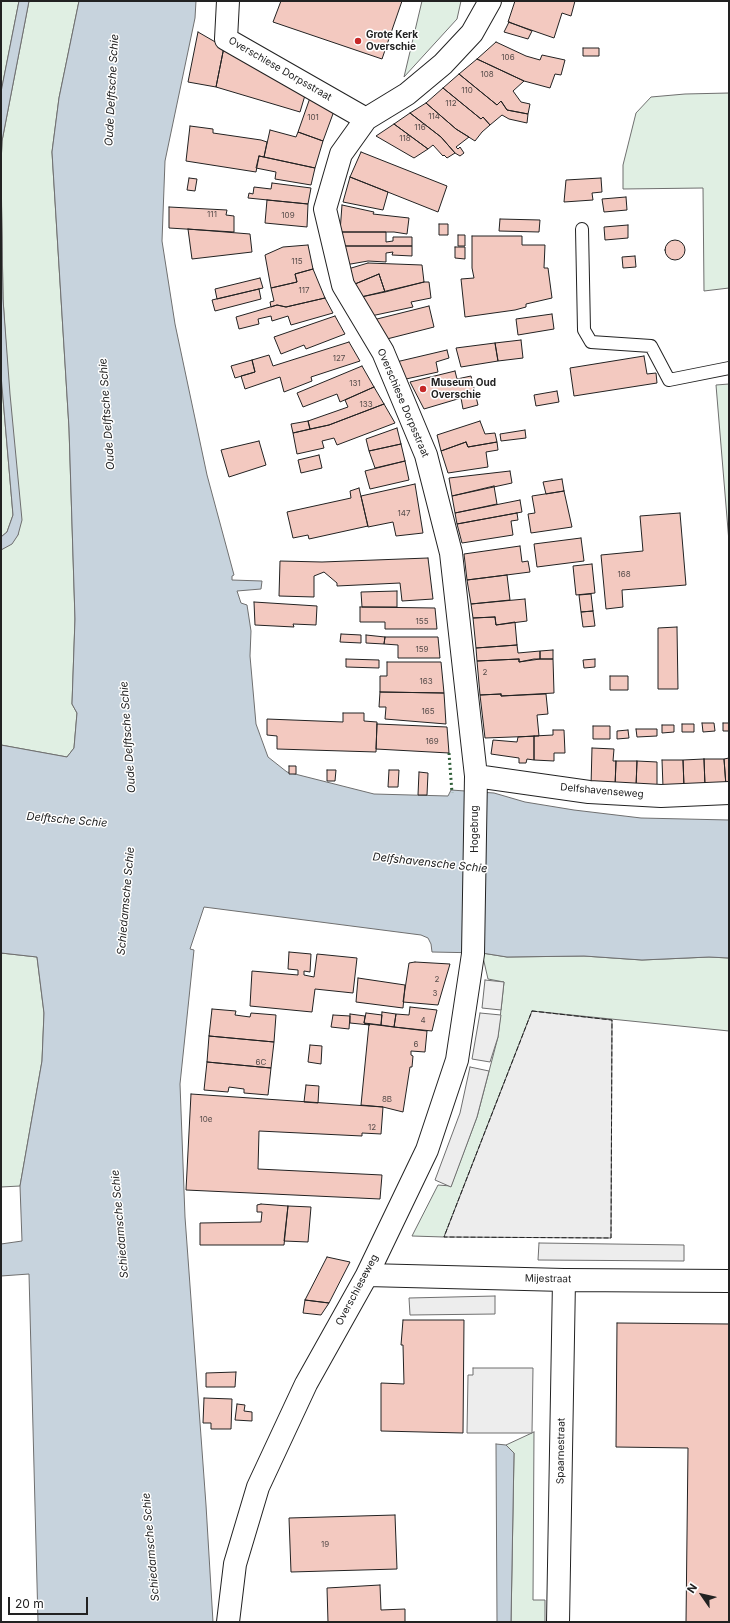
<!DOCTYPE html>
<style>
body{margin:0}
#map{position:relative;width:730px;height:1623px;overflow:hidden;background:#fff;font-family:Inter,sans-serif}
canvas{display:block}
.frame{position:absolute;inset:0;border:2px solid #222;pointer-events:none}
.north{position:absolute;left:682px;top:1575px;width:40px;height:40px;-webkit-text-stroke:3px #fff;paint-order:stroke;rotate:304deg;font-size:11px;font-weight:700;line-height:16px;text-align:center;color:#222}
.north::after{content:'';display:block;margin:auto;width:14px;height:18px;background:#222;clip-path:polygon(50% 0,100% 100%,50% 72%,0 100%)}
.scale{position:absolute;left:8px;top:1597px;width:80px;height:18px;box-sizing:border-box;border:2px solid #222;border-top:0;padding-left:5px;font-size:12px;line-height:14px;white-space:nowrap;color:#222;-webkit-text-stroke:3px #fff;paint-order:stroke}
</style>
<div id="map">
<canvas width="730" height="1623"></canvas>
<div class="frame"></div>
<div class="north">N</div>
<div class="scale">20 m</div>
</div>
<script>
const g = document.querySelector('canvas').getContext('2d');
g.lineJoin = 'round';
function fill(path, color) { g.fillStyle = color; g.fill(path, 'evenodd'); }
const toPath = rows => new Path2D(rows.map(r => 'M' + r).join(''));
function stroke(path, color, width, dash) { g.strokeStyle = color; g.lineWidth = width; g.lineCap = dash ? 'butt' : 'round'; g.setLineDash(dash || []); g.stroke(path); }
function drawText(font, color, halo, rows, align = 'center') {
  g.font = font + ' Inter,sans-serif'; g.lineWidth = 3; g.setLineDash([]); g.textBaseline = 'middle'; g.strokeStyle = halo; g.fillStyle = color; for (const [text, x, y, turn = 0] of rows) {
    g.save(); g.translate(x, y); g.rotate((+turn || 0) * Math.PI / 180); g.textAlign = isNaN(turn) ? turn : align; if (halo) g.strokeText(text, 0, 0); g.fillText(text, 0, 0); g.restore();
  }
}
const green = toPath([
 [1,1,19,1,1,92,1,1],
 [29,1,79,1,59,98,52,152,69,428,75,619,72,704,77,713,74,748,67,757,1,745,1,550,18,535,3,299,1,165,2,141,29,1],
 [422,1,461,1,457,19,404,77,422,1],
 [729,93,729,288,704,291,703,188,623,189,623,165,636,113,651,97,685,94,729,93],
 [1,375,13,515,7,532,1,537,1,375],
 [729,384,729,542,716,385,729,384],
 [1,953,37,957,44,1013,42,1061,20,1186,1,1187,1,953],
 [482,953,507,957,584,956,642,960,709,957,729,958,729,1031,532,1011,444,1237,412,1236,438,1185,451,1186,477,1117,498,1037,504,982,488,979,482,953],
 [534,1432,533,1600,545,1600,545,1622,511,1622,514,1453,506,1445,534,1432]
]);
const parking = toPath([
 [485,980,504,982,501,1010,482,1008,485,980],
 [532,1011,612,1020,611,1238,444,1237,532,1011],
 [480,1013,501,1015,498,1037,490,1062,472,1059,480,1013],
 [470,1067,489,1071,477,1117,451,1187,435,1180,460,1113,470,1067],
 [539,1243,684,1245,684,1261,538,1260,539,1243],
 [495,1296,495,1314,410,1315,409,1298,495,1296],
 [473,1368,533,1368,532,1433,467,1433,468,1375,473,1375,473,1368]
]);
const water = toPath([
 [19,1,29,1,2,141,1,165,1,92,19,1],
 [79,1,196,1,195,18,165,161,162,241,175,324,207,475,234,575,232,576,232,580,262,581,261,589,237,591,241,603,247,605,251,631,250,656,256,724,268,757,287,772,374,794,448,796,451,790,494,793,525,802,574,810,641,818,729,820,729,958,709,957,642,960,584,956,507,957,482,953,432,952,431,944,428,938,421,935,204,907,190,949,194,950,180,1084,185,1217,206,1505,213,1622,38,1622,29,1274,1,1276,1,1244,22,1241,20,1186,42,1061,44,1013,37,957,1,953,1,745,67,757,74,748,77,713,72,704,75,619,69,428,52,152,59,98,79,1],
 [1,175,3,299,10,394,22,520,18,535,12,544,1,550,1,537,7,532,13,515,1,375,1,175],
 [496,1444,506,1445,514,1453,511,1622,497,1622,496,1444]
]);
const building = toPath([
 [281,1,402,1,382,59,273,22,281,1],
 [515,1,575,1,571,16,562,13,554,38,508,22,515,1],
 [509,22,532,31,528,39,504,32,509,22],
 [198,32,224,47,216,87,188,82,198,32],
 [496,42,526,56,540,60,542,55,565,60,561,75,555,74,550,88,524,81,477,59,496,42],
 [224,47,306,92,300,112,216,87,224,47],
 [583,48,599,48,599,56,583,56,583,48],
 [477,59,524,81,513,91,521,102,530,104,528,114,507,110,501,101,497,105,459,74,477,59],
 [459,74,497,105,501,101,507,110,528,114,527,123,509,119,502,115,490,125,483,117,481,119,443,88,459,74],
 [443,88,481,119,483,117,490,125,482,132,475,141,456,129,426,103,443,88],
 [311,95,334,111,323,141,298,132,311,95],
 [426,103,456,129,469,137,456,147,458,149,460,147,464,153,460,156,455,153,441,137,410,113,426,103],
 [410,113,441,137,455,153,447,158,444,155,443,156,433,145,428,149,394,124,410,113],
 [394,124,428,149,414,158,376,136,394,124],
 [190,126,213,129,213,133,261,140,267,142,264,157,259,156,256,172,186,161,190,126],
 [270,130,296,137,298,132,323,141,315,168,264,157,270,130],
 [361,152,447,186,438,212,350,177,361,152],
 [259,156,315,168,311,185,275,179,276,172,256,168,259,156],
 [350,177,388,192,383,210,343,202,350,177],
 [189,178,197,179,195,191,187,190,189,178],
 [601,178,602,192,592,193,593,200,564,202,566,180,601,178],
 [272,183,311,188,308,204,248,198,249,193,253,194,254,187,271,189,272,183],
 [626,197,627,210,604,212,602,199,626,197],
 [267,200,308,204,307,227,265,223,267,200],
 [342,205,374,212,373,214,409,218,407,234,394,232,340,232,342,205],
 [169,207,227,210,226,215,234,216,234,232,169,228,169,207],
 [500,219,540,220,539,232,499,231,500,219],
 [439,224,448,224,448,235,439,235,439,224],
 [628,225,628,238,605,240,604,227,628,225],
 [188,229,250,234,252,252,192,259,188,229],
 [340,232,386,232,386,242,393,241,393,237,412,237,412,246,342,246,340,232],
 [458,235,465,235,465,246,458,246,458,235],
 [472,236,522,236,522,245,545,245,544,268,548,268,552,298,526,304,526,307,515,310,465,317,461,279,474,278,472,268,472,236],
 '665 250a10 10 0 1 1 20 0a10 10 0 1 1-20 0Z',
 [308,245,313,269,295,274,297,282,271,288,265,255,283,247,308,245],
 [342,246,412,246,412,256,392,255,393,252,386,253,386,262,368,261,345,265,342,246],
 [455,247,465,247,465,259,455,258,455,247],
 [635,256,636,267,623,268,622,257,635,256],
 [368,263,422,265,424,282,385,292,379,274,355,284,348,269,368,263],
 [313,269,325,298,286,307,277,305,271,307,270,302,274,301,271,288,297,282,295,274,313,269],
 [379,274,385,292,361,297,355,284,379,274],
 [260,278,263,288,217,299,215,289,260,278],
 [424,282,429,282,431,298,411,302,413,307,371,316,361,297,424,282],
 [259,289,261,299,215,311,212,300,259,289],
 [325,298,333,313,291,325,288,316,272,321,271,316,258,319,259,324,239,329,236,317,277,305,286,307,325,298],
 [429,306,434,327,383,340,373,320,429,306],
 [552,314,554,329,518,335,516,319,552,314],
 [335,316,345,334,306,349,304,345,281,354,274,337,335,316],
 [521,340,523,358,498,361,495,343,521,340],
 [349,342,360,361,311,377,312,381,284,392,280,377,245,389,241,376,255,372,252,360,269,355,273,366,349,342],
 [495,343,498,361,461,367,456,348,495,343],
 [447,350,449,358,436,362,438,372,406,379,396,362,447,350],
 [644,356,647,374,656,373,657,383,574,396,570,368,644,356],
 [252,360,255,372,235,378,231,366,252,360],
 [362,366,374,387,340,402,337,394,303,407,297,393,362,366],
 [455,371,457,379,471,376,478,405,463,409,461,398,424,409,410,382,455,371],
 [374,387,384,404,329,425,310,429,308,421,348,407,345,400,374,387],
 [557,391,559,402,536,406,534,395,557,391],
 [384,404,395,423,337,445,334,438,322,441,324,448,297,454,293,433,329,425,384,404],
 [308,421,310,429,293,433,291,424,308,421],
 [480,421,485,434,495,433,497,442,468,447,466,442,441,451,437,435,480,421],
 [397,428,401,444,369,451,366,439,397,428],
 [525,430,526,438,501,441,500,434,525,430],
 [259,441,266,465,229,477,221,450,259,441],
 [466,442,468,447,497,442,498,450,486,452,488,467,448,473,441,451,466,442],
 [401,444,405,461,375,468,369,451,401,444],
 [319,455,322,468,301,473,298,460,319,455],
 [405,461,409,480,370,489,365,471,405,461],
 [510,471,512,483,452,496,449,478,510,471],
 [562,479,564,491,546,494,543,482,562,479],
 [415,484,423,533,396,536,393,522,368,527,361,496,415,484],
 [494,486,497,504,455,513,452,496,494,486],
 [359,488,368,526,309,539,308,535,293,538,287,512,351,498,350,491,359,488],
 [564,491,572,527,531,533,528,514,535,513,532,496,564,491],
 [520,500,522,512,457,524,455,513,520,500],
 [517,513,518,520,511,521,513,535,462,543,457,524,517,513],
 [680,513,686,585,622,590,623,607,606,609,601,555,643,551,640,516,680,513],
 [581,538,584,561,537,567,534,544,581,538],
 [520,546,522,562,528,561,530,572,467,580,464,554,520,546],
 [428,558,433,599,402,601,400,583,337,586,337,583,324,572,314,576,314,597,279,596,280,561,322,562,428,558],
 [592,564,595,593,576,595,573,566,592,564],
 [507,575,510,600,471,604,467,580,507,575],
 [397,591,397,607,362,607,361,592,397,591],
 [591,594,593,611,581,612,579,595,591,594],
 [525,599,527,621,496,625,495,617,473,618,471,604,525,599],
 [254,602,317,606,316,625,293,624,294,627,255,625,254,602],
 [360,607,435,608,437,629,385,629,385,622,360,622,360,607],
 [593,611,595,626,583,627,581,612,593,611],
 [495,617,496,625,515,622,517,645,476,648,473,618,495,617],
 [677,627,678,689,658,689,658,628,677,627],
 [341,634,361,635,361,643,340,642,341,634],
 [366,635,385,637,384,644,366,643,366,635],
 [385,637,438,637,440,658,398,658,398,645,384,644,385,637],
 [517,645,518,653,540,651,540,659,519,662,519,659,477,661,476,648,517,645],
 [553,650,553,659,540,659,540,651,553,650],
 [346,659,379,660,379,668,346,667,346,659],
 [519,659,519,662,534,659,553,659,554,693,501,696,501,694,480,695,477,661,519,659],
 [595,659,595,667,584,668,583,660,595,659],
 [387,662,441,662,444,693,380,692,380,676,387,676,387,662],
 [610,676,628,676,628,690,610,690,610,676],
 [380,692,444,693,446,724,385,719,386,707,379,707,380,692],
 [501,694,501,696,546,694,548,714,537,715,539,736,485,738,480,695,501,694],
 [343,713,364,713,364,721,377,722,376,752,277,749,277,736,267,735,267,719,343,722,343,713],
 [702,723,714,723,715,731,703,732,702,723],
 [723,723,729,723,729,731,723,731,723,723],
 [377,724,447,727,449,753,376,749,377,724],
 [682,724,694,724,694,732,682,732,682,724],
 [662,725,674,725,674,732,662,733,662,725],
 [593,726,610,726,610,739,593,739,593,726],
 [636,729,657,729,657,736,637,737,636,729],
 [553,730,564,730,565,753,554,753,554,761,534,760,534,736,553,735,553,730],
 [628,730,629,738,617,739,617,731,628,730],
 [534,736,534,760,527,759,526,763,519,763,519,758,491,754,493,740,517,742,518,737,534,736],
 [592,748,614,749,613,761,616,761,615,787,591,786,592,748],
 [729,758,729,786,726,786,724,759,729,758],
 [704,759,724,759,726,786,705,786,704,759],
 [704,759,705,786,684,787,683,760,704,759],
 [662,760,683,760,684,787,663,787,662,760],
 [616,761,637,761,636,787,615,787,616,761],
 [637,761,657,762,657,788,636,787,637,761],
 [289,766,296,766,296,774,289,774,289,766],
 [327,770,336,770,335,781,327,781,327,770],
 [389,770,399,770,398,787,388,787,389,770],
 [419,772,428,773,427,795,418,795,419,772],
 [289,952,311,954,310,972,304,971,304,975,314,977,317,954,357,958,353,993,315,989,312,1012,250,1006,252,971,298,975,298,970,288,969,289,952],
 [415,962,450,964,438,1005,403,1002,409,963,415,962],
 [358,978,405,985,403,1008,356,1002,358,978],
 [410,1007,437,1010,432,1031,394,1027,396,1014,409,1015,410,1007],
 [212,1009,236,1011,235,1015,250,1017,251,1013,276,1015,274,1042,209,1036,212,1009],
 [382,1012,396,1014,394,1027,381,1025,382,1012],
 [366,1013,382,1015,381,1025,364,1023,366,1013],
 [350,1014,365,1016,364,1023,370,1025,350,1023,350,1014],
 [333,1015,350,1016,349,1029,331,1027,333,1015],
 [369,1024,427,1031,425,1052,411,1051,411,1055,413,1056,412,1067,410,1067,403,1112,383,1107,361,1105,369,1024],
 [209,1036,274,1042,271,1068,207,1062,209,1036],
 [310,1045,322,1046,321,1064,308,1062,310,1045],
 [207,1062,271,1068,268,1095,244,1093,244,1089,229,1087,228,1092,204,1090,207,1062],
 [306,1085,319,1086,318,1103,304,1102,306,1085],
 [191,1094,383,1107,381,1134,362,1133,362,1136,259,1131,258,1169,382,1175,380,1199,186,1190,191,1094],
 [261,1204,288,1206,284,1245,200,1245,200,1223,261,1222,262,1212,257,1212,257,1205,261,1204],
 [288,1206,311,1207,308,1242,284,1241,288,1206],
 [327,1257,350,1262,329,1303,305,1300,327,1257],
 [305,1300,329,1303,321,1315,303,1313,305,1300],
 [403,1320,464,1320,463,1433,381,1431,381,1383,404,1384,403,1345,401,1345,403,1320],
 [617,1323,729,1324,729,1622,686,1622,688,1448,616,1447,617,1323],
 [236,1372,235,1387,206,1387,206,1373,236,1372],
 [204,1398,232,1399,231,1429,211,1429,211,1423,203,1423,204,1398],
 [237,1404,245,1405,244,1411,252,1412,252,1421,235,1420,237,1404],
 [395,1515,397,1569,291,1572,289,1518,395,1515],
 [380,1585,381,1610,405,1609,405,1622,328,1622,327,1588,380,1585]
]);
const service = toPath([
 [582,229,584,330,591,342,651,346,669,380,729,368]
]);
const minor = toPath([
 [228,1,226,39,366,119],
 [476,776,589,792,661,796,729,793],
 [367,1275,564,1280,729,1281],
 [228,1622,235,1564,258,1487,306,1384,367,1275,427,1150,457,1060,473,954,476,776,451,553,426,455,383,352,343,285,325,209,341,154,366,119,407,94,443,64,472,33,490,1],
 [558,1622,564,1280]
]);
const hedge = toPath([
 [449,753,452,793]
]);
const fence = toPath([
 [532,1011,612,1020,611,1238,444,1237,532,1011]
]);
const markers = [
 [358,41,4,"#c62828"],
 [423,389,4,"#c62828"]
];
const numberNames = [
 ["106",508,58],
 ["108",487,75],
 ["110",467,91],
 ["112",451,104],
 ["114",434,117],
 ["101",313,118],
 ["116",420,128],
 ["118",405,139],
 ["111",212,215],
 ["109",288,216],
 ["115",297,262],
 ["117",304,291],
 ["127",339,359],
 ["131",355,384],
 ["133",366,405],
 ["147",404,514],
 ["168",624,575],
 ["155",422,622],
 ["159",422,650],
 ["2",485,673],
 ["163",426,682],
 ["165",428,712],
 ["169",432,742],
 ["2",437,980],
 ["3",435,994],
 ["4",423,1021],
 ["6",416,1045],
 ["6C",261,1063],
 ["8B",387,1100],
 ["10e",206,1120],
 ["12",372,1128],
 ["19",325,1545]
];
const poiNames = [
 ["Grote Kerk",366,35],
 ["Overschie",366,47],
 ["Museum Oud",431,383],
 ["Overschie",431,395]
];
const streetNames = [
 ["Overschiese Dorpsstraat",280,69,30],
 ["Overschiese Dorpsstraat",403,403,67],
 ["Delfshavenseweg",602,791,5],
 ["Hogebrug",475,829,-90],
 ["Mijestraat",548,1279,1],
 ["Overschieseweg",357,1290,-62],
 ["Spaarnestraat",561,1451,-89]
];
const waterNames = [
 ["Oude Delftsche Schie",112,90,-87],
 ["Oude Delftsche Schie",107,414,-94],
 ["Oude Delftsche Schie",128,737,-94],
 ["Delftsche Schie",67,820,5],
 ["Delfshavensche Schie",430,863,6],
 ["Schiedamsche Schie",126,901,-85],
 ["Schiedamsche Schie",120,1224,-95],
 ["Schiedamsche Schie",151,1547,-95]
];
fill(green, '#e0efe3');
stroke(green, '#6f6f6f', 1);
fill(parking, '#ededed');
stroke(parking, '#6f6f6f', 1);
fill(water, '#c7d3dd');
stroke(water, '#6f6f6f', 1);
fill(building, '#f3c9c0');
stroke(building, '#222', 1);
stroke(service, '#222', 14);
stroke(minor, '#222', 24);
stroke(service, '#fff', 12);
stroke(minor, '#fff', 22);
stroke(hedge, '#2f5e38', 3, [2, 3]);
stroke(fence, '#222', 1, [5, 2]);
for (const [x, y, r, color] of markers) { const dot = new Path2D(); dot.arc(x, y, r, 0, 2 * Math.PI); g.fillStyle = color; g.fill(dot); stroke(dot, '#fff', 1.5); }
drawText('8px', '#564c4a', null, numberNames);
drawText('bold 10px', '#222', '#fff', poiNames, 'left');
drawText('10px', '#222', '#fff', streetNames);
drawText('italic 11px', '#222', '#fff', waterNames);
</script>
